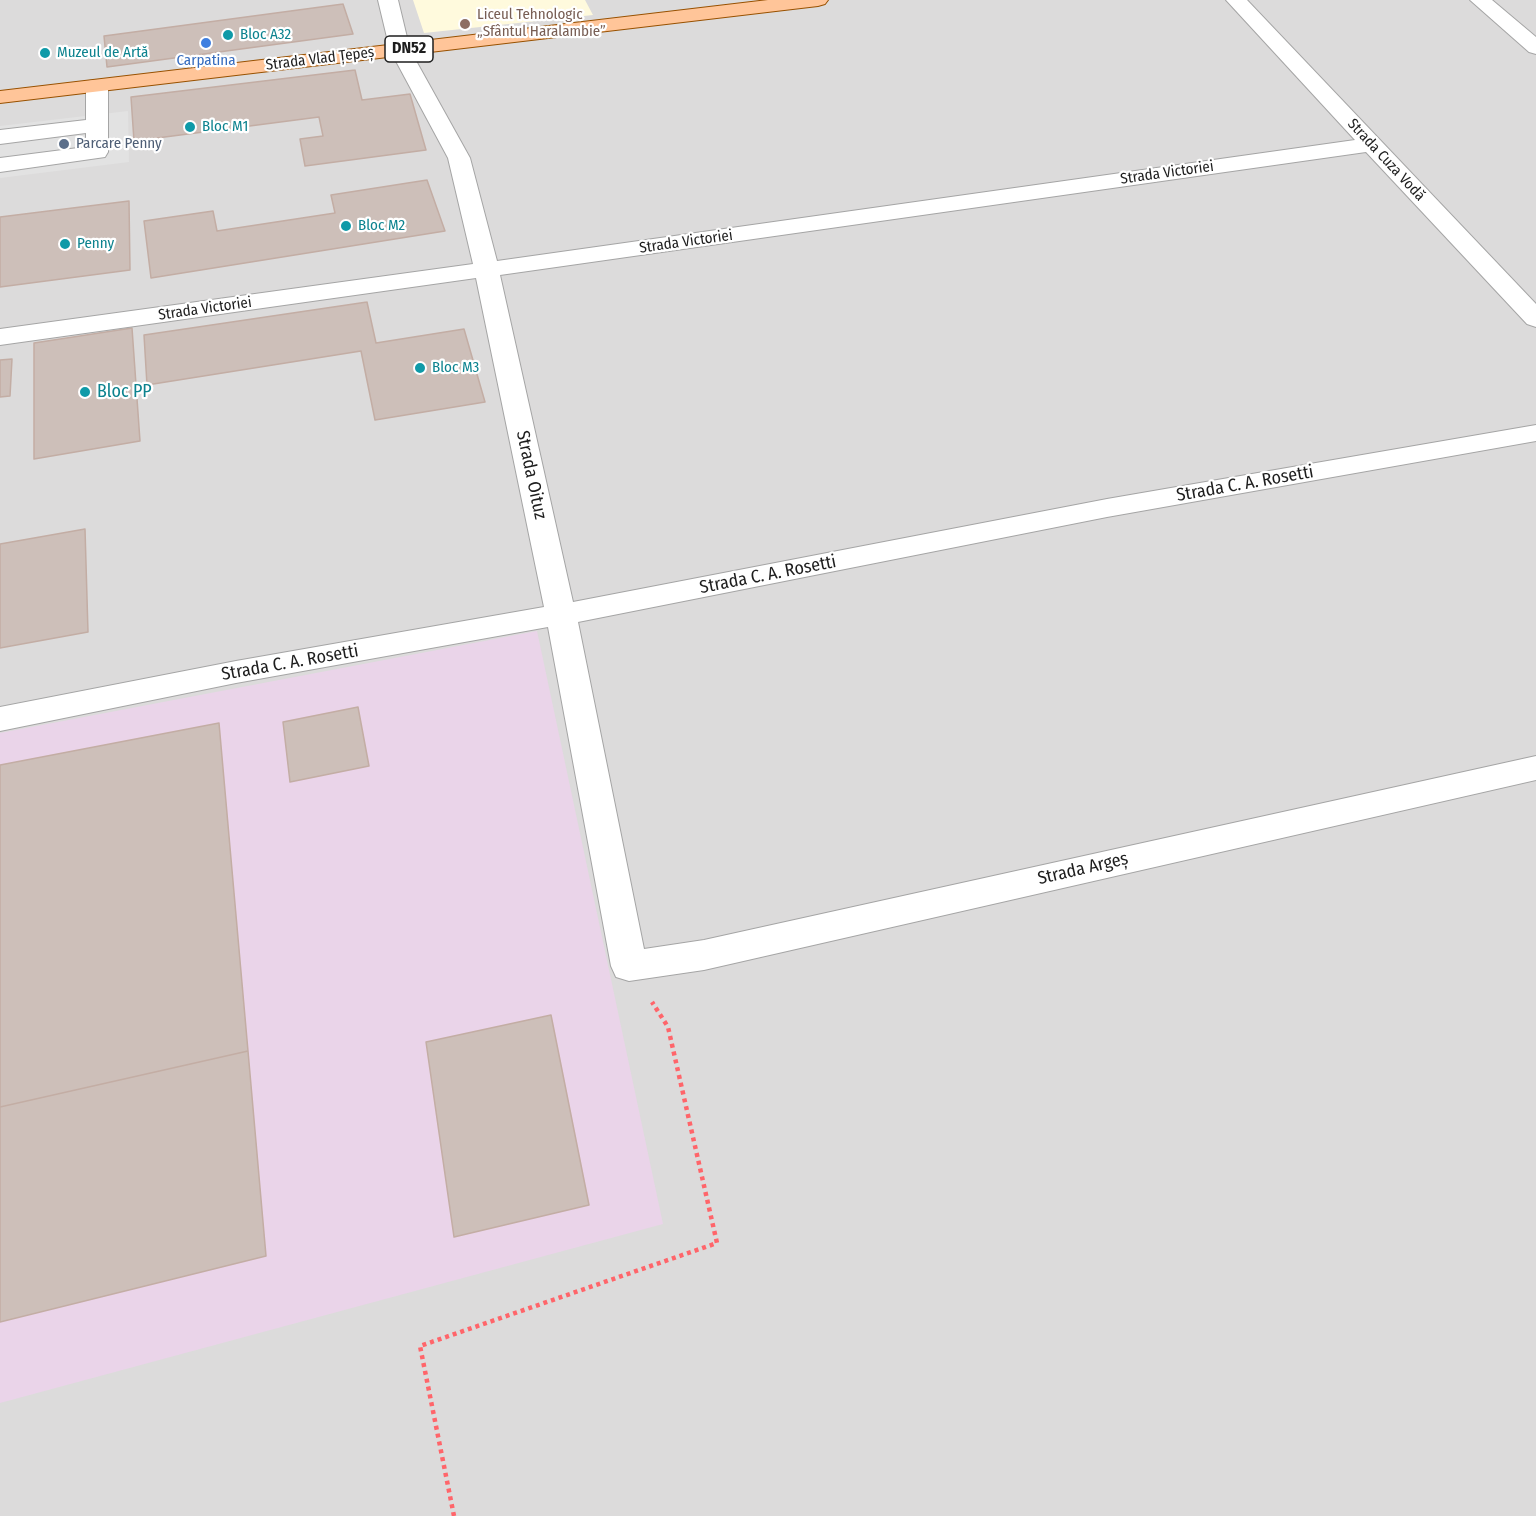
<!DOCTYPE html>
<meta charset="utf-8">
<style>
body{margin:0}
canvas{display:block;background:#f0eae3}
</style>
<canvas width="1536" height="1516"></canvas>
<script>
const g = document.querySelector('canvas').getContext('2d');
g.lineJoin = 'round';
function fill(path, color) { g.fillStyle = color; g.fill(path, 'evenodd'); }
const toPath = rows => new Path2D(rows.map(r => 'M' + r).join(''));
function stroke(path, color, width, dash) { g.strokeStyle = color; g.lineWidth = width; g.lineCap = dash ? 'butt' : 'round'; g.setLineDash(dash || []); g.stroke(path); }
function drawText(font, color, halo, rows, align = 'center') {
  g.font = font + ' "Fira Sans Condensed",sans-serif'; g.lineWidth = 4.5; g.setLineDash([]); g.textBaseline = 'middle'; g.strokeStyle = halo; g.fillStyle = color; for (const [text, x, y, turn = 0] of rows) {
    g.save(); g.translate(x, y); g.rotate((+turn || 0) * Math.PI / 180); g.textAlign = isNaN(turn) ? turn : align; if (halo) g.strokeText(text, 0, 0); g.fillText(text, 0, 0); g.restore();
  }
}
const residential = toPath([
 [0,0,1536,0,1536,1516,0,1516]
]);
const industrial = toPath([
 [537,631,663,1224,0,1403,0,733]
]);
const education = toPath([
 [413,0,585,0,593,15,424,33]
]);
const parking = toPath([
 [128,111,129,162,0,178,0,126]
]);
const building = toPath([
 [343,4,353,34,107,67,104,36,343,4],
 [355,70,362,100,410,94,426,150,305,166,300,139,323,136,319,117,134,141,131,97,355,70],
 [427,180,445,231,151,278,144,221,213,211,217,231,335,213,331,195,427,180],
 [129,201,130,270,0,287,0,217,129,201],
 [367,302,376,343,464,329,485,402,375,420,361,351,147,385,144,335,367,302],
 [132,328,140,441,34,459,34,343,132,328],
 [12,359,10,396,0,397,0,360,12,359],
 [85,529,88,632,0,648,0,544,85,529],
 [358,707,369,766,290,782,283,722,358,707],
 [219,723,248,1051,0,1107,0,765,219,723],
 [551,1015,589,1205,454,1237,426,1042,551,1015],
 [248,1051,266,1256,0,1322,0,1107,248,1051]
]);
const path = toPath([
 [454,1516,420,1346,717,1243,668,1027,652,1002]
]);
const minor = toPath([
 [378,0,398,0,410,50,470,158,497,261,1355,140,1226,0,1247,0,1536,304,1536,327,1527,324,1366,152,500,275,573,602,1107,499,1536,425,1536,441,1107,517,578,622,644,949,704,940,1536,756,1536,780,704,970,629,981,616,977,611,966,548,627,236,683,0,731,0,707,236,661,544,607,476,278,0,345,0,329,473,264,448,158,390,50,378,0],
 [1470,0,1492,0,1536,37,1536,54,1529,52,1470,0],
 [97,80,105,81,108,86,108,152,105,157,0,172,0,158,86,147,86,133,0,144,0,130,86,120,86,86,89,81,97,80]
]);
const major = toPath([
 [768,0,828,0,825,4,818,6,0,103,0,91,768,0]
]);
const markers = [
 [465,24,6,"#8d6e63"],
 [228,35,6,"#0f9aa8"],
 [206,43,6,"#3f7fe0"],
 [45,53,6,"#0f9aa8"],
 [190,127,6,"#0f9aa8"],
 [64,144,6,"#5c6f8a"],
 [346,226,6,"#0f9aa8"],
 [65,244,6,"#0f9aa8"],
 [420,368,6,"#0f9aa8"],
 [85,392,6,"#0f9aa8"]
];
const farEducationnames = [
 ["Liceul Tehnologic",477,15],
 ["„Sfântul Haralambie”",477,32]
];
const farCulturenames = [
 ["Bloc A32",240,35],
 ["Muzeul de Artă",57,53],
 ["Bloc M1",202,127],
 ["Bloc M2",358,226],
 ["Penny",77,244],
 ["Bloc M3",432,368]
];
const farStreetnames = [
 ["Strada Vlad Țepeș",320,59,-7],
 ["Strada Cuza Vodă",1386,160,47],
 ["Strada Victoriei",1167,173,-8],
 ["Strada Victoriei",686,242,-8],
 ["Strada Victoriei",205,309,-8]
];
const farShopnames = [
 ["Carpatina",206,61]
];
const farServicenames = [
 ["Parcare Penny",76,144]
];
const shields = [
 [409,49,48]
];
const shieldNames = [
 ["DN52",409,49]
];
const cultureNames = [
 ["Bloc PP",97,392]
];
const streetNames = [
 ["Strada Oituz",531,475,78],
 ["Strada C. A. Rosetti",1245,484,-10],
 ["Strada C. A. Rosetti",768,575,-11],
 ["Strada C. A. Rosetti",290,663,-10],
 ["Strada Argeș",1083,869,-13]
];
fill(residential, '#dcdbdb');
fill(industrial, '#ead4e9');
fill(education, '#fffadd');
fill(parking, '#e2e2e2');
fill(building, '#cdbfb9');
stroke(building, '#c3ada4', 1.5);
stroke(minor, '#a5a5a5', 2);
stroke(major, '#985100', 2);
stroke(path, '#ff656a', 4.5, [4, 4]);
fill(minor, '#fff');
fill(major, '#ffc599');
for (const [x, y, r, color] of markers) { const dot = new Path2D(); dot.arc(x, y, r, 0, 2 * Math.PI); g.fillStyle = color; g.fill(dot); stroke(dot, '#fff', 2); }
drawText('15px', '#785e54', '#fff', farEducationnames, 'left');
drawText('15px', '#0d838f', '#fff', farCulturenames, 'left');
drawText('15px', '#1e1e1e', '#fff', farStreetnames);
drawText('15px', '#366cbe', '#fff', farShopnames);
drawText('15px', '#4e5e75', '#fff', farServicenames, 'left');
for (const [x, y, w] of shields) { const box = new Path2D(); box.roundRect(x - w / 2, y - 13, w, 26, 4.5); g.fillStyle = '#fff'; g.fill(box); stroke(box, '#1e1e1e', 1.5); }
drawText('bold 16px', '#1e1e1e', null, shieldNames);
drawText('18px', '#0d838f', '#fff', cultureNames, 'left');
drawText('18px', '#1e1e1e', '#fff', streetNames);
</script>
